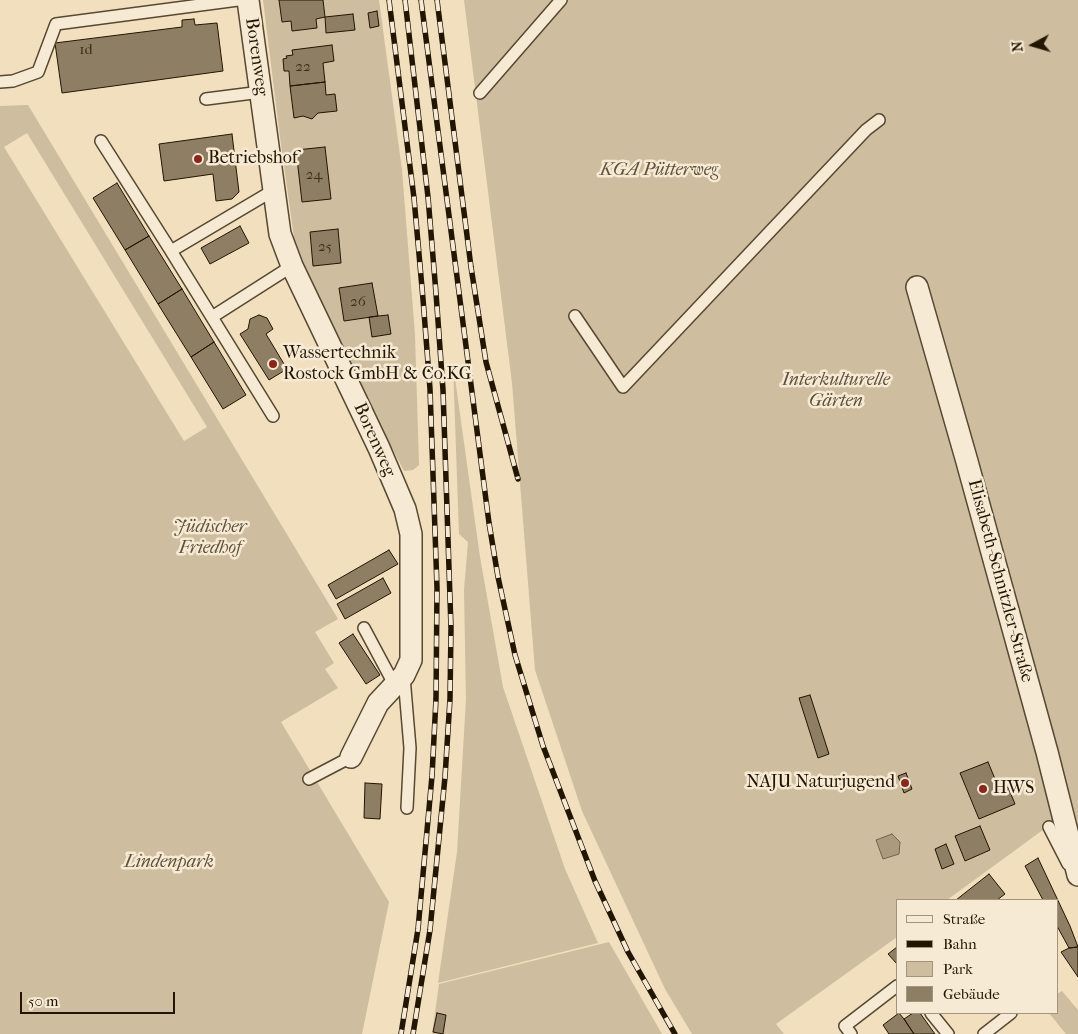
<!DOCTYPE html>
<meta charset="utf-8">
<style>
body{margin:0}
#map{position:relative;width:1078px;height:1034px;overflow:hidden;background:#f1dfbe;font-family:"IM FELL French Canon",serif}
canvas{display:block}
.legend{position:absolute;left:896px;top:899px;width:162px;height:115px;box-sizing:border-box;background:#f6ead5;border:1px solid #a19581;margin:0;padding:6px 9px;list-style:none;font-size:15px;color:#221502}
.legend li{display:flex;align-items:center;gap:10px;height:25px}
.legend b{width:25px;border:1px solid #a19581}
.north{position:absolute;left:1008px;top:20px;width:50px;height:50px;-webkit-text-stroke:4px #f6ead5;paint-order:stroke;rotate:264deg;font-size:14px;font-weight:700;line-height:20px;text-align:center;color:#221502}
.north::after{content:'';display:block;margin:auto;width:18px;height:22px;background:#221502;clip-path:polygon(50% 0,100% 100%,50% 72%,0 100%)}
.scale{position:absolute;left:20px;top:992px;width:155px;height:22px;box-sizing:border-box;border:2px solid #221502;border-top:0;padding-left:6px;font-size:15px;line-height:18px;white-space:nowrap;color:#221502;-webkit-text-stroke:4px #f6ead5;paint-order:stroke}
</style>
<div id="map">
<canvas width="1078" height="1034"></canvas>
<ul class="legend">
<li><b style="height:6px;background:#f6ead5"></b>Straße</li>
<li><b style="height:6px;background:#221502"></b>Bahn</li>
<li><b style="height:14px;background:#cebd9e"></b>Park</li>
<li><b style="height:14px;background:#8e7e64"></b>Gebäude</li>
</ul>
<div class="north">N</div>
<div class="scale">50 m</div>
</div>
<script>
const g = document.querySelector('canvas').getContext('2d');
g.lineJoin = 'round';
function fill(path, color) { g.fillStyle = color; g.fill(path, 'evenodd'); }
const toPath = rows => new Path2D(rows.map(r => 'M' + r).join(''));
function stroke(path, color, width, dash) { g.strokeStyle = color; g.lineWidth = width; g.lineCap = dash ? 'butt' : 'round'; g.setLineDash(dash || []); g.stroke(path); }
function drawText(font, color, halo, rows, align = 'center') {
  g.font = font + ' "IM FELL French Canon",serif'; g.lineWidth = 5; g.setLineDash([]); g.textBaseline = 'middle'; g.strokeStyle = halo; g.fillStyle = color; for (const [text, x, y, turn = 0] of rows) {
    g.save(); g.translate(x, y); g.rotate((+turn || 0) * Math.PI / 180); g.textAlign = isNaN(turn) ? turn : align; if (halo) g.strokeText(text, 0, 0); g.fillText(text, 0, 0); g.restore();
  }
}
const green = toPath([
 [263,0,379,0,402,170,415,335,419,465,413,470,404,471,332,333,296,252,280,137],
 [464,0,1078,0,1078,842,1062,816,947,900,897,900,897,937,776,1024,784,1034,692,1034,665,989,582,811,535,670,512,383],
 [28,105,338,619,315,632,334,663,325,669,338,688,281,722,389,902,362,1034,0,1034,0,106],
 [27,133,207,427,184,441,4,147],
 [453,364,480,557,503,687,565,869,598,943,438,983,457,852,466,699,464,590,468,542,459,534],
 [609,942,662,1034,432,1034,439,984],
 [1062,991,1078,1010,1078,1034,1066,1034,1049,1013,1057,1013,1057,994]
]);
const water = toPath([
 [892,834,900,842,899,854,883,859,876,840,892,834]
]);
const building = toPath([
 [279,0,323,0,325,17,316,19,317,28,292,31,291,21,282,22,279,0],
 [377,11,379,26,370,28,368,13,377,11],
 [353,14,355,30,326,33,325,17,353,14],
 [194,19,195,25,217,23,223,71,62,93,55,43,182,27,182,20,194,19],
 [332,45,334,61,323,63,325,82,290,86,289,71,284,71,283,59,287,58,286,56,293,55,292,50,332,45],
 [325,82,326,95,335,94,337,111,318,113,312,119,303,116,294,118,290,86,325,82],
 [232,134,239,192,232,199,216,201,213,174,164,181,159,144,232,134],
 [325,147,331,199,302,202,296,150,325,147],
 [117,183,149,236,125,250,93,198,117,183],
 [240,226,249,243,210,264,201,248,240,226],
 [338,229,341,263,313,266,310,232,338,229],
 [149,236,182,289,158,304,125,250,149,236],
 [372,283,378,316,344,321,339,288,372,283],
 [182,289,214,342,191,357,158,304,182,289],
 [259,315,267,318,273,329,266,334,287,369,269,380,240,334,248,329,250,319,259,315],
 [388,315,391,334,372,337,369,317,388,315],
 [214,342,246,395,223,409,191,357,214,342],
 [389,550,398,564,336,599,328,585,389,550],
 [383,578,391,593,345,619,337,604,383,578],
 [353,634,380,675,366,684,339,643,353,634],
 [810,695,829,754,818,758,799,698,810,695],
 [988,762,1000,791,1008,787,1015,804,979,819,960,773,988,762],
 [906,773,912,789,904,793,898,776,906,773],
 [365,783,382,784,380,819,364,818,365,783],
 [980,826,990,850,965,861,955,836,980,826],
 [946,844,954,864,942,869,935,849,946,844],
 [1038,858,1070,926,1078,947,1069,948,1057,926,1057,900,1043,900,1025,866,1038,858],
 [989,874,1005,894,997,900,956,900,989,874],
 [897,947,897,964,888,954,897,947],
 [1078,947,1078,977,1061,952,1069,948,1078,947],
 [437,1013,446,1015,443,1034,433,1032,437,1013],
 [899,1013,904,1019,914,1034,889,1034,883,1025,899,1013],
 [913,1013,920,1013,935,1034,914,1034,904,1019,913,1013]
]);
const service = toPath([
 [0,82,13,81,38,72,56,24,238,0],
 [480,93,561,0],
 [206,99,261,92],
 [101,141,171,251],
 [575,316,623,387,866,130,879,120],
 [212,317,292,266],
 [273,416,171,251,274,190],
 [364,628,395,686],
 [404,677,410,748,407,808],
 [309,779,351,757],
 [1049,827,1068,864],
 [931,1013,948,1034],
 [851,1034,845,1026,897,986],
 [984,1034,1011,1013]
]);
const minor = toPath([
 [248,0,280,234,292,266,379,448,405,509,411,534,411,660,404,675,378,703,351,757],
 [917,287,966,458,1047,752,1078,875]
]);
const rail = toPath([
 [389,0,414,198,423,299,430,389,437,588,436,699,432,776,418,929,401,1034],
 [405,0,428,197,436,293,443,390,451,628,450,699,445,777,430,930,413,1034],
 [421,0,489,523,498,577,515,655,543,746,595,881,628,952,675,1034],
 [437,0,471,267,486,362,518,479]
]);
const markers = [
 [198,159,5,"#8f2418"],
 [273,364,5,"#8f2418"],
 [905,783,5,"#8f2418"],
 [983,789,5,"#8f2418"]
];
const numberNames = [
 ["1d",86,50],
 ["22",303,67],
 ["24",314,175],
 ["25",325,247],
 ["26",358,302]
];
const streetNames = [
 ["Borenweg",256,57,82],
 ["Borenweg",374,440,66],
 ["Elisabeth-Schnitzler-Straße",1000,581,75]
];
const poiNames = [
 ["Betriebshof",208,159],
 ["Wassertechnik",283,354],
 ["Rostock GmbH & Co.KG",283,375],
 ["NAJU Naturjugend",895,783,"right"],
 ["HWS",993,789]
];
const parkNames = [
 ["KGA Pütterweg",659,171],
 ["Interkulturelle",836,381],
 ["Gärten",836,402],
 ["Jüdischer",210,528],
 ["Friedhof",210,549],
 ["Lindenpark",169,863]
];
fill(green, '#cebd9e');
fill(water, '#ab9a7e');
stroke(water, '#74654c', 1);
fill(building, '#8e7e64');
stroke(building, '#221502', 1);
stroke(service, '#564831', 14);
stroke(minor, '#564831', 24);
stroke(service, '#f6ead5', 11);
stroke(minor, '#f6ead5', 21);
stroke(rail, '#221502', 5.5);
stroke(rail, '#f6ead5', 4, [11]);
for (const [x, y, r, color] of markers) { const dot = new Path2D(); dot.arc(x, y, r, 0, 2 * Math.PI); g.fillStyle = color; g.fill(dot); stroke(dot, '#f6ead5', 2); }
drawText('15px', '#3d2f1a', null, numberNames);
drawText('18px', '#221502', '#f6ead5', streetNames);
drawText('18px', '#221502', '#f6ead5', poiNames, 'left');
drawText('italic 18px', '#5e5039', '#f6ead5', parkNames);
</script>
